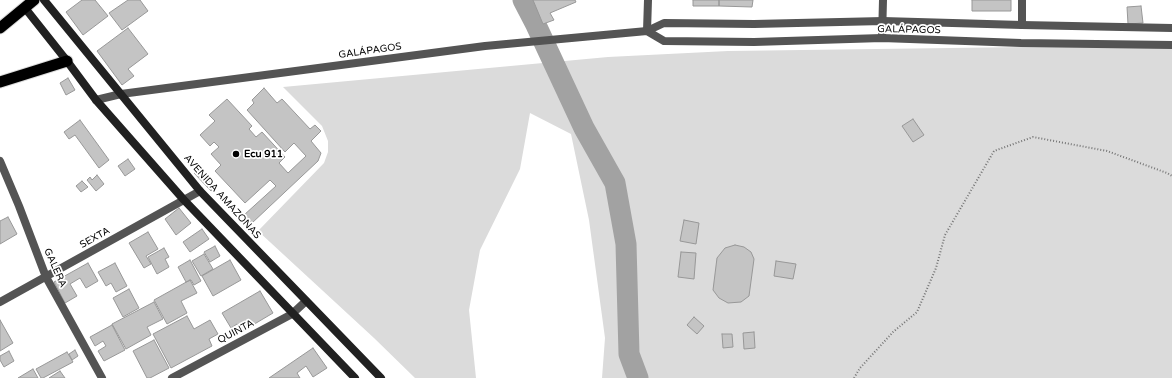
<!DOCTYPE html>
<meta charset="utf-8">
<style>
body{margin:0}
canvas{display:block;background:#fff}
</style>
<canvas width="1172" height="378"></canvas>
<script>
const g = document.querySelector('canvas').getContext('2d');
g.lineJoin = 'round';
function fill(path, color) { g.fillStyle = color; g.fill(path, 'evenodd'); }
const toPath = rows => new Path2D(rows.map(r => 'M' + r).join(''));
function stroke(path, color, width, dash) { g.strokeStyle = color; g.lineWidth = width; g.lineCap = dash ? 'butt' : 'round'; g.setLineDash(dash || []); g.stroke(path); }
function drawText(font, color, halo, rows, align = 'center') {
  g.font = font + ' "Varela Round",sans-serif'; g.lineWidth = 3.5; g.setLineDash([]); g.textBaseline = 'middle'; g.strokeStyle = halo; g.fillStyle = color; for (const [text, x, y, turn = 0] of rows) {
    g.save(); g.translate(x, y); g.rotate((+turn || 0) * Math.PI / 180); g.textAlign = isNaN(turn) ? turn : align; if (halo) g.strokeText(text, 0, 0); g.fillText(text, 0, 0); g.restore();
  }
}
const green = toPath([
 [1172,45,1172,378,602,378,605,338,589,220,571,134,530,113,520,169,480,250,469,310,476,378,415,378,374,338,258,231,324,163,328,152,328,141,322,126,283,87,608,57,728,51]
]);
const river = toPath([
 [523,0,536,25,584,128,615,183,626,244,629,354,638,378]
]);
const building = toPath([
 [82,0,95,0,108,16,83,35,66,12,82,0],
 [128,0,140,0,148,11,122,30,109,13,128,0],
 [533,0,575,0,576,2,550,13,554,20,543,24,533,0],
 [693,0,719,0,719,6,693,6,693,0],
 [719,0,753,0,752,7,719,6,719,0],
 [972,0,1011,0,1011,11,972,11,972,0],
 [1141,6,1143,23,1128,24,1127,7,1141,6],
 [128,28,148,54,128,69,134,76,122,85,97,51,128,28],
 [68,78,75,90,66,95,60,83,68,78],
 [264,88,277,103,282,99,310,129,315,125,321,131,311,141,321,153,318,161,252,223,244,215,276,186,270,180,245,203,215,171,221,165,211,154,219,147,214,142,210,146,200,135,215,121,209,115,227,99,252,126,249,129,256,137,262,132,285,157,279,163,288,173,306,156,294,143,285,152,247,110,254,103,252,100,264,88],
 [913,119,924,135,913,142,902,126,913,119],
 [80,120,109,160,99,168,75,135,69,139,64,132,80,120],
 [128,159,135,169,125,176,118,166,128,159],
 [200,169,216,187,211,191,194,173,200,169],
 [97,175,104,184,96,191,87,180,90,177,92,180,97,175],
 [82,181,88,187,81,192,76,186,82,181],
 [179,208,191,223,176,235,165,219,179,208],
 [8,217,17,234,0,244,0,221,8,217],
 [684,220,699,223,696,244,680,241,684,220],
 [202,229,209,239,190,252,183,242,202,229],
 [148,232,158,249,146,256,151,264,144,268,129,243,148,232],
 [735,245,744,247,751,252,754,259,749,296,741,302,728,303,719,298,713,290,717,258,725,248,735,245],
 [215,246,220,256,210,262,204,252,215,246],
 [164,248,169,257,165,259,169,267,157,274,148,257,164,248],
 [681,252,696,253,694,279,678,277,681,252],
 [204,254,213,269,201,276,192,261,204,254],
 [190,260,201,281,194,285,191,280,186,282,178,267,190,260],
 [230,260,241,280,213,296,202,276,230,260],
 [776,261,796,264,793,279,774,276,776,261],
 [88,263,98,281,86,288,80,278,70,284,77,296,65,303,54,282,88,263],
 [115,263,127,286,116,292,111,283,106,286,98,272,115,263],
 [190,280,197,293,181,301,187,313,167,324,154,300,190,280],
 [129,289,139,308,123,317,113,298,129,289],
 [260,291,273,313,241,332,237,324,231,328,222,313,260,291],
 [154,302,163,319,147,327,151,335,126,349,112,324,154,302],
 [187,316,194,329,210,320,218,334,209,339,212,346,171,368,153,334,187,316],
 [694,317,704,326,697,334,687,325,694,317],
 [0,320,13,343,0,351,0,320],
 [112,325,125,350,104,361,98,351,106,346,103,341,95,346,90,337,112,325],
 [754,332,755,348,744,349,743,333,754,332],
 [722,334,732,334,733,347,723,348,722,334],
 [154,340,169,368,150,378,147,378,133,351,154,340],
 [313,348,327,368,313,377,306,366,297,373,300,378,269,378,313,348],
 [75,350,78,356,72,360,69,354,75,350],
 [9,351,14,361,4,367,0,360,0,356,9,351],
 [67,352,73,362,43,378,41,378,36,369,67,352],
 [33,369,38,378,18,378,33,369],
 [60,371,65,378,49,378,60,371]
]);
const path = toPath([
 [854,378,860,368,893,332,917,312,936,268,945,235,994,151,1033,137,1107,151,1167,173,1172,176]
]);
const minor = toPath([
 [1022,25,1022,0],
 [647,31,648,0],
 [882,38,883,0],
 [0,161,19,206,46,277,102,378],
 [0,302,200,191],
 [172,378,292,314,306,301]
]);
const tertiary = toPath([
 [647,31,664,41,754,42,882,38,1021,43,1172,45],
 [96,100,121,94,485,46,647,31,664,23,754,24,883,21,1022,25,1172,28]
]);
const secondary = toPath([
 [44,0,200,191,381,378],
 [25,8,67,61,96,100,184,200,355,378]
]);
const trunk = toPath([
 [0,28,34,0],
 [0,82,67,61]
]);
const markers = [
 [236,154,4,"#000"]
];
const streetNames = [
 ["GALÁPAGOS",909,30,1],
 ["GALÁPAGOS",370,51,-8],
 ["AVENIDA AMAZONAS",222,197,48],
 ["SEXTA",95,238,-29],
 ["GALERA",55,268,66],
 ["QUINTA",236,332,-28]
];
const poiNames = [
 ["Ecu 911",244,154]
];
fill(green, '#dbdbdb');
stroke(river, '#a2a2a2', 21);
fill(building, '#c4c4c4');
stroke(building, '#989898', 1);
stroke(trunk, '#dbdbdb', 13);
stroke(path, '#767676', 2, [1, 2]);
stroke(minor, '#545454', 8);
stroke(tertiary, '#545454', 8);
stroke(secondary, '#212121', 8);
stroke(trunk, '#000', 11);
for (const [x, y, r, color] of markers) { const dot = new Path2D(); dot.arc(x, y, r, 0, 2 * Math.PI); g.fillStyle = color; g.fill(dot); stroke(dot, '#fff', 1.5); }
drawText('10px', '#000', '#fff', streetNames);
drawText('bold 10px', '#000', '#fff', poiNames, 'left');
</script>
